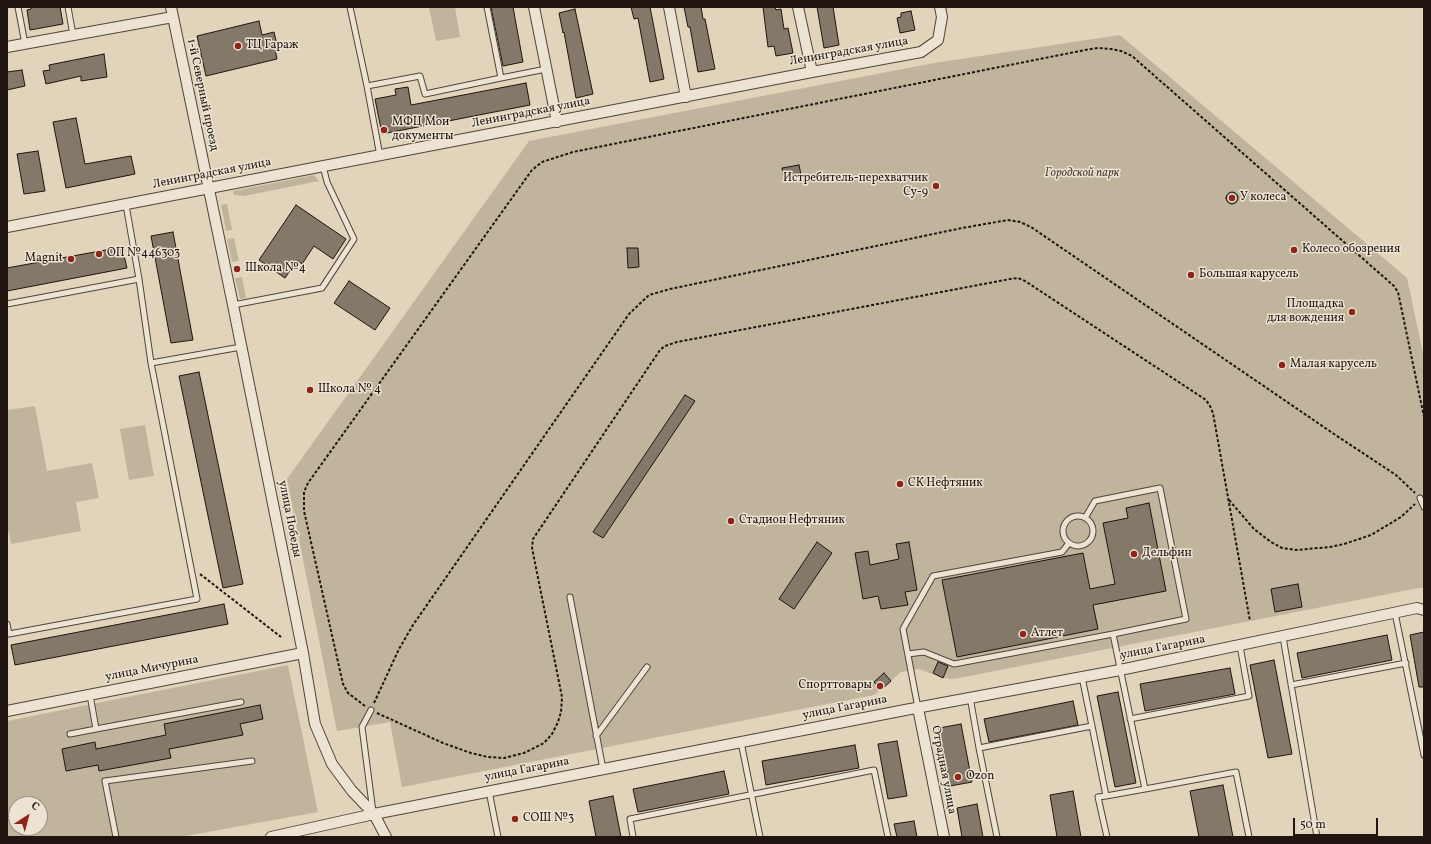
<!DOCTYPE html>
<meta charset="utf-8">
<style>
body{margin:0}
#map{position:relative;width:1431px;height:844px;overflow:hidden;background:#e1d4ba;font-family:Vollkorn,serif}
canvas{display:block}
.frame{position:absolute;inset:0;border:8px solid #201510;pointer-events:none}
.north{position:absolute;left:8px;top:796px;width:40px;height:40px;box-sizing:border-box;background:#ece3d2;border:1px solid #9a9184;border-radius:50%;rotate:36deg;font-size:11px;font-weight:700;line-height:16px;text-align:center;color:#201510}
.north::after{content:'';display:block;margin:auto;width:14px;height:18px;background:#8f2418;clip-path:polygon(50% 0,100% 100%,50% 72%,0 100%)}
.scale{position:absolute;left:1293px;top:818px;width:85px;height:18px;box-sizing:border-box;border:2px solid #201510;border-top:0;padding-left:5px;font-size:12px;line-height:14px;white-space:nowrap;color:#201510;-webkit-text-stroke:3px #ece3d2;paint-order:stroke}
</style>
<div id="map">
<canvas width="1431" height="844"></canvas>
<div class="frame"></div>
<div class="north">С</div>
<div class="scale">50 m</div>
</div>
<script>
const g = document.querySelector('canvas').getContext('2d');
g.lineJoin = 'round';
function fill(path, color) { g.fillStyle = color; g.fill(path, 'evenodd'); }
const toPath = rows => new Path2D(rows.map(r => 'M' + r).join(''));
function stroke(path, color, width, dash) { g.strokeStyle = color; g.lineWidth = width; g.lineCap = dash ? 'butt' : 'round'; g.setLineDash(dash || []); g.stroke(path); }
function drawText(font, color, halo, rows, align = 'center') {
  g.font = font + ' Vollkorn,serif'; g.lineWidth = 3; g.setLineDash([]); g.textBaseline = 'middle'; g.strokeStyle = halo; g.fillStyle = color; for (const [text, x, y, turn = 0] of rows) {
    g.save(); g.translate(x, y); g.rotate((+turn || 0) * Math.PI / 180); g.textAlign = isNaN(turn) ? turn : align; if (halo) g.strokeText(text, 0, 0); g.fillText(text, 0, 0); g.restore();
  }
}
const green = toPath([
 [429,7,455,7,460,37,436,41],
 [1120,35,1407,278,1424,358,1424,587,954,679,943,678,919,669,901,672,874,695,402,787,390,722,337,731,287,479,529,141,934,63],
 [314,175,319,181,244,196,234,195,233,191],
 [227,204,232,230,226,231,221,205],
 [234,238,239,261,232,262,227,239],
 [242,277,246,298,240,299,235,278],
 [35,406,47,471,92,463,99,498,76,502,81,531,11,544,9,532,7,532,7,410],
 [145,425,154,476,129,480,120,429],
 [288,665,318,812,180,837,7,837,7,721],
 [16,804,40,804,40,828,16,828]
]);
const building = toPath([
 [31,7,60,7,63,24,30,30,27,10,31,9,31,7],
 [491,7,513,7,523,62,503,66,491,7],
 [631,7,650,7,664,79,650,82,638,18,634,19,631,7],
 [684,7,701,7,703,19,705,19,715,69,698,72,690,27,688,27,684,7],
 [763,7,775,7,776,10,781,9,784,29,788,28,793,53,776,56,774,46,768,47,763,7],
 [817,7,833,7,839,45,824,48,817,7],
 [575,9,593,94,576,98,564,32,563,33,559,13,575,9],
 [911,11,915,30,900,33,897,18,901,17,901,13,911,11],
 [259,21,262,35,274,32,278,49,275,49,277,59,206,76,197,36,259,21],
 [104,54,107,77,81,81,81,76,46,84,43,71,50,70,49,65,104,54],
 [22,70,25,86,7,90,7,72,22,70],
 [526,83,530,105,382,134,375,99,396,95,395,89,408,87,411,105,526,83],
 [76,118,85,164,131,156,135,174,66,188,53,122,76,118],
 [38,151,45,191,24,194,17,154,38,151],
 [799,165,801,175,784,178,782,168,799,165],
 '1226 198a6 6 0 1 1 12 0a6 6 0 1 1-12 0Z',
 [296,205,346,239,333,259,314,246,302,264,297,260,285,278,259,260,296,205],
 [173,232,193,340,171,343,151,236,173,232],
 [122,247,127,268,7,291,7,268,122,247],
 [627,248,638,248,639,267,628,268,627,248],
 [349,281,390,308,375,330,334,303,349,281],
 [199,372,243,584,223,588,179,376,199,372],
 [685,395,695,401,603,538,593,532,685,395],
 [1149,503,1166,591,1093,605,1098,629,957,657,942,580,1083,553,1090,589,1115,584,1103,523,1128,518,1126,508,1149,503],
 [817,542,832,553,794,609,779,599,817,542],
 [909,542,917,590,905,592,908,605,881,609,878,596,863,599,855,553,868,551,870,565,899,559,896,544,909,542],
 [1298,584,1302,607,1275,612,1271,589,1298,584],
 [224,604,228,624,15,665,11,645,224,604],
 [1424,632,1424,687,1419,687,1410,635,1424,632],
 [1387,635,1392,660,1302,678,1297,653,1387,635],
 [1274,660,1292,754,1268,758,1250,665,1274,660],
 [938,662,948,666,943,678,933,673,938,662],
 [1230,668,1235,694,1145,711,1140,684,1230,668],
 [884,673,891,681,881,690,874,682,884,673],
 [1118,692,1136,783,1115,787,1097,696,1118,692],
 [1073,701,1078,725,989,742,984,719,1073,701],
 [260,705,263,719,240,724,243,735,169,749,171,758,99,771,98,765,66,771,62,749,95,742,96,749,166,735,164,724,260,705],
 [961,724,972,782,950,786,939,728,961,724],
 [897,741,907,796,888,799,878,744,897,741],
 [855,745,859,768,766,785,762,761,855,745],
 [724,771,729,794,638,812,633,789,724,771],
 [1223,785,1233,837,1199,837,1190,791,1223,785],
 [1073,791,1081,837,1057,837,1050,795,1073,791],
 [613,796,621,837,596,837,589,801,613,796],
 [977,804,983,837,962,837,957,808,977,804],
 [914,821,917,837,897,837,894,824,914,821]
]);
const path = toPath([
 [1229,500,1254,529,1271,542,1282,548,1296,550,1330,547,1344,544,1371,535,1401,517,1415,504],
 [200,574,281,637],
 [374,703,399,649,413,625,629,314,649,295,670,289,962,228,1008,220,1020,222,1031,227,1334,434,1396,475,1415,493],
 [365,706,348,693,343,684,304,511,304,492,308,483,532,170,542,162,573,152,1085,50,1098,48,1111,49,1121,51,1132,56,1394,286,1398,292,1424,417],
 [377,713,443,743,471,753,488,757,504,758,524,753,544,743,552,734,558,722,561,712,562,697,532,548,533,539,660,350,665,346,677,342,1010,279,1018,278,1025,281,1206,400,1210,406,1213,413,1250,621]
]);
const lane = toPath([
 [18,7,25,44],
 [68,7,73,35],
 [350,7,367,86],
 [501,78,546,69],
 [380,156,367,86,420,76,425,94,501,78,487,7],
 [126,205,139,279],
 [7,304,139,279,151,363,197,599,9,634,7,624],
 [233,305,322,288,354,239,327,182,323,166],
 [151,363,241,347],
 [1420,498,1424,507],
 '1063 531a15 15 0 1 1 30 0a15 15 0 1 1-30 0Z',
 [1085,518,1095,501,1160,488,1186,619,1113,634,1145,789,1106,796,1092,726],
 [570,597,603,769],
 [1395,613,1424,755],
 [1283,637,1317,837],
 [908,654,924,652,954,664,1113,634],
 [1291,685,1406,663],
 [970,697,979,748,1092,726,1082,677],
 [918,708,903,629,933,576,1062,552,1069,543],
 [371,710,362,727,373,812],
 [1130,719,1249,696,1240,646],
 [96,729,241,702],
 [70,734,96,729,90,695],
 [596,736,647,667],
 [741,742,760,837],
 [979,748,997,837],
 [1145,789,1236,772,1249,837],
 [489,791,498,837],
 [1106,796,1098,797,1107,837],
 [116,837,105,781,252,761],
 [633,837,630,819,874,770,888,837]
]);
const street = toPath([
 [171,7,233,305,303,653,315,724,332,764,352,791,374,814,386,837],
 [534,7,557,122],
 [669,7,686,97],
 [798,7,812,72],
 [7,47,173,17],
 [7,227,812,72,921,52,938,40,942,17,940,7],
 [918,708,944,837],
 [7,711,303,653],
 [271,837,374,814,905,710,1120,670,1417,608,1424,610]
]);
const markers = [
 [238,46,4,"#8f2418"],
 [384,130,4,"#8f2418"],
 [936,186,4,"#8f2418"],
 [1232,198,4,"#8f2418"],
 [1294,250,4,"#8f2418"],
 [99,254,4,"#8f2418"],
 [71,259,4,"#8f2418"],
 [237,269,4,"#8f2418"],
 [1191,275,4,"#8f2418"],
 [1352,312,4,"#8f2418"],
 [1282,365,4,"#8f2418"],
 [310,390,4,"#8f2418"],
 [900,484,4,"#8f2418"],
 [731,521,4,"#8f2418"],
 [1134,554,4,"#8f2418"],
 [1023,634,4,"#8f2418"],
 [880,686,4,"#8f2418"],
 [958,777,4,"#8f2418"],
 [515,819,4,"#8f2418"]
];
const poiNames = [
 ["ТЦ Гараж",246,46],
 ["МФЦ Мои",392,123],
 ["документы",392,137],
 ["Истребитель-перехватчик",928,179,"right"],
 ["Су-9",928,193,"right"],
 ["У колеса",1240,198],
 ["Колесо обозрения",1302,250],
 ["ОП №446303",107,254],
 ["Magnit",63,259,"right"],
 ["Школа №4",245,269],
 ["Большая карусель",1199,275],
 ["Площадка",1344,305,"right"],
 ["для вождения",1344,319,"right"],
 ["Малая карусель",1290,365],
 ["Школа № 4",318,390],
 ["СК Нефтяник",908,484],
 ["Стадион Нефтяник",739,521],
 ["Дельфин",1142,554],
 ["Атлет",1031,634],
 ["Спорттовары",872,686,"right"],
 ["Ozon",966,777],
 ["СОШ №3",523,819]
];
const streetNames = [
 ["Ленинградская улица",849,52,-10],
 ["1-й Северный проезд",202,95,78],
 ["Ленинградская улица",531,113,-11],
 ["Ленинградская улица",212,174,-11],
 ["улица Победы",289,519,79],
 ["улица Гагарина",1163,648,-11],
 ["улица Мичурина",152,669,-11],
 ["улица Гагарина",845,708,-11],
 ["улица Гагарина",527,770,-11],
 ["Отрадная улица",943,770,79]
];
const parkNames = [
 ["Городской парк",1082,174]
];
fill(green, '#c0b49d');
fill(building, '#847868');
stroke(building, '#201510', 1);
stroke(lane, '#50453a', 7);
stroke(street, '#50453a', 12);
stroke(path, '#201510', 2, [3, 2]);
stroke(lane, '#ece3d2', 5);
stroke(street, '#ece3d2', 10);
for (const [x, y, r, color] of markers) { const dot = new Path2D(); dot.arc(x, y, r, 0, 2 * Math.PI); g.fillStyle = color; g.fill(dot); stroke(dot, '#ece3d2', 1.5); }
drawText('12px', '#201510', '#ece3d2', poiNames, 'left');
drawText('12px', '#201510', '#ece3d2', streetNames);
drawText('italic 12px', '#50453a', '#ece3d2', parkNames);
</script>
